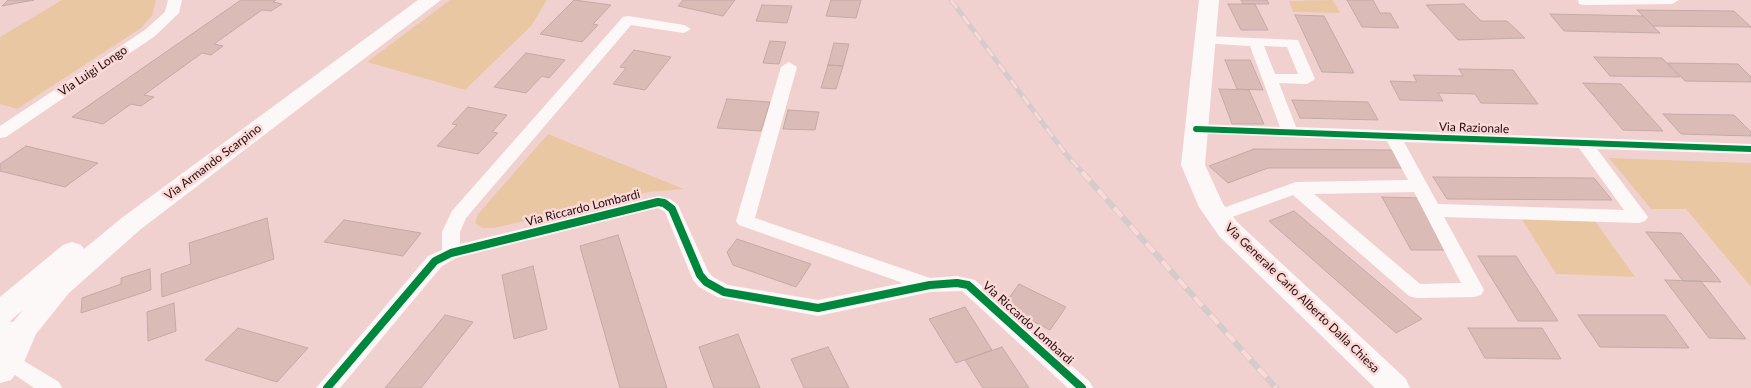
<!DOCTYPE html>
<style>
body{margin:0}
canvas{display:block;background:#f1d1d0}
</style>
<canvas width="1751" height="388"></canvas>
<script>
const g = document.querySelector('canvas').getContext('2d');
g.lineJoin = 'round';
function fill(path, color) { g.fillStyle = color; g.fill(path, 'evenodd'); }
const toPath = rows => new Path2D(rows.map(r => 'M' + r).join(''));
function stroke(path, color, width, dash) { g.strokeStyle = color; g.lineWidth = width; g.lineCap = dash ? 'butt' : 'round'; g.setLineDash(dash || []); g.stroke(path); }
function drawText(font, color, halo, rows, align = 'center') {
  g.font = font + ' Lato,sans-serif'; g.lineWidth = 5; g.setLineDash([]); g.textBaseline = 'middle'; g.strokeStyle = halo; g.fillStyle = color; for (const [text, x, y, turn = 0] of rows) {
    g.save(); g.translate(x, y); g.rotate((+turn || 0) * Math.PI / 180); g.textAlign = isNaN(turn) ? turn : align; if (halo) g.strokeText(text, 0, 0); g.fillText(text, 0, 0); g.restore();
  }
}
const green = toPath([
 [62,0,156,0,152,16,141,28,17,109,0,104,0,37],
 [450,0,547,0,532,25,465,90,367,62],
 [1333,0,1340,13,1293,12,1289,1],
 [548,134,684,189,649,192,494,228,482,228,475,223,478,214],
 [1609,158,1751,163,1751,287,1686,209,1651,209],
 [1518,213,1591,215,1635,277,1556,274]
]);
const building = toPath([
 [8,0,34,0,2,6,8,0],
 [241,0,276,0,273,2,282,4,271,11,262,10,214,44,223,46,211,55,202,53,144,95,154,97,141,106,131,104,103,124,72,117,241,0],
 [574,0,611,5,593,24,598,25,582,42,540,34,574,0],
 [683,0,735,0,723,16,678,6,683,0],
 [831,0,861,0,856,18,826,16,831,0],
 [1241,0,1267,0,1269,4,1243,4,1241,0],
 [1347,0,1373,0,1380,13,1390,13,1399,28,1362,27,1347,0],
 [1228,4,1255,4,1268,30,1241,30,1228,4],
 [1464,4,1481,21,1507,21,1525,38,1458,40,1426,5,1464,4],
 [762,5,792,6,787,23,756,21,762,5],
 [1637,10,1734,11,1751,27,1653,26,1637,10],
 [1550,14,1643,16,1660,33,1564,31,1550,14],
 [1295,15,1324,16,1354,73,1322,72,1295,15],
 [770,41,786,42,779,64,763,63,770,41],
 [834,43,849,44,843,66,828,65,834,43],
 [634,50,671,57,645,90,613,84,626,68,620,67,634,50],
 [526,53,565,60,549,78,542,76,526,93,494,87,526,53],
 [1594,57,1662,58,1680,77,1610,76,1594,57],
 [1225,60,1250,60,1263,90,1237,89,1225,60],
 [1668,63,1738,64,1751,77,1751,82,1685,81,1668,63],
 [828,65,843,66,836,89,821,88,828,65],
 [1459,69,1513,70,1538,104,1481,103,1475,94,1438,93,1443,101,1400,100,1390,81,1417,82,1413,75,1463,76,1459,69],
 [1583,83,1621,84,1663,131,1623,130,1583,83],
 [1219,89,1249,90,1264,124,1232,124,1219,89],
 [727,99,770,102,761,131,717,128,727,99],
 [1292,100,1368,102,1378,120,1300,118,1292,100],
 [468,107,507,115,492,132,498,133,478,154,437,146,457,125,452,124,468,107],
 [788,110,819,112,815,130,783,129,788,110],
 [1663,114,1734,115,1751,132,1751,136,1681,134,1663,114],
 [26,146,98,163,65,187,0,171,0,164,26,146],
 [1254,149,1392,150,1403,168,1268,168,1228,183,1209,166,1254,149],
 [1433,177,1594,178,1612,200,1447,199,1433,177],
 [1382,197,1421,198,1452,250,1411,250,1382,197],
 [1294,211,1422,319,1396,333,1269,221,1294,211],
 [267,218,274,259,162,297,161,274,191,264,189,243,267,218],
 [344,220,421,233,403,256,324,242,344,220],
 [1646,232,1681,233,1721,282,1683,281,1646,232],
 [618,235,667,388,620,388,580,246,618,235],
 [737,239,811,264,796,287,733,265,727,252,737,239],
 [1478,256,1516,256,1558,321,1518,321,1478,256],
 [533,266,547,329,514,339,502,275,533,266],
 [150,269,151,290,81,313,82,298,121,284,121,278,150,269],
 [1665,280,1701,281,1746,339,1709,338,1665,280],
 [1019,284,1066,307,1050,330,1003,306,1019,284],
 [174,303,176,331,148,341,147,312,174,303],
 [965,307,992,350,956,363,929,319,965,307],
 [445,315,473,322,421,388,385,388,445,315],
 [1578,315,1665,315,1689,348,1600,347,1578,315],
 [238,328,308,348,277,382,205,360,238,328],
 [1468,328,1542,328,1561,359,1485,358,1468,328],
 [738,334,760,388,714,388,699,347,738,334],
 [828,347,849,388,804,388,791,359,828,347],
 [1002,347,1029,388,983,388,965,360,1002,347]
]);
const street = toPath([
 [168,0,182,0,179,13,155,36,6,137,0,138,0,126,145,30,165,12,168,0],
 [1578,0,1679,0,1672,4,1584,5,1579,4,1578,0],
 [628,16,684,25,691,29,684,33,631,25,466,218,460,232,460,244,658,196,670,199,678,205,708,271,713,277,728,285,818,300,903,283,739,225,736,221,781,67,789,62,797,67,755,218,930,278,957,276,975,280,1090,382,1093,388,1068,388,962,291,930,292,818,316,717,297,699,287,693,280,665,212,658,208,456,258,442,266,340,388,316,388,428,256,442,250,442,232,452,211,623,17,628,16],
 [1205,36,1298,40,1315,79,1307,84,1279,83,1296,127,1751,144,1751,154,1597,149,1648,217,1645,221,1639,223,1444,217,1484,290,1481,295,1474,297,1416,298,1409,296,1293,195,1224,220,1218,222,1212,220,1209,216,1212,212,1296,182,1408,180,1387,141,1190,133,1188,129,1190,125,1196,124,1280,127,1250,46,1200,43,1198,40,1205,36],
 [1264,46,1287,47,1298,74,1275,74,1264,46],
 [1404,142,1579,148,1624,210,1438,204,1404,142],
 [1414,192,1461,283,1420,284,1314,194,1414,192],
 [9,352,59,382,62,388,34,388,2,366,0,357,2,354,9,352]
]);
const secondary = toPath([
 [418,0,441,0,141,229,69,293,36,334,24,362,11,380,0,383,0,297,63,245,72,242,81,245,84,249,123,217,418,0],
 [23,310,13,322,8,321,10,321,23,310],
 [1199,0,1219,0,1205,165,1223,204,1237,222,1406,379,1410,388,1375,388,1219,236,1199,207,1181,165,1199,0]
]);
const railFar1 = toPath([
 [951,0,1065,153,1083,173]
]);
const rail = toPath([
 [1082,172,1276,388]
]);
const cyclewayFar1 = toPath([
 [1196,129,1751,149]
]);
const cycleway = toPath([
 [327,388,435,261,451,253,658,202,664,203,672,209,700,275,706,282,724,292,818,308,930,285,957,283,968,285,1082,388]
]);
const streetNames = [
 ["Via Luigi Longo",93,71,-34],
 ["Via Razionale",1474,128,2],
 ["Via Armando Scarpino",213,162,-37],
 ["Via Riccardo Lombardi",583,208,-14],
 ["Via Generale Carlo Alberto Dalla Chiesa",1302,298,44],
 ["Via Riccardo Lombardi",1028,323,42]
];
fill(green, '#eac7a3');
fill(building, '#dbbbb6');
stroke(building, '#c3aaa7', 1);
fill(street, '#fdf8f8');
fill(secondary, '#fdf8f8');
stroke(railFar1, '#d5cbcb', 5);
stroke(rail, '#d5cbcb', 6);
stroke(railFar1, '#fcd8d7', 3, [10]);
stroke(rail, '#fcd8d7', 4.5, [12]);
stroke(cyclewayFar1, '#00873e', 6);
stroke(cycleway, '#00873e', 8);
drawText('12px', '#1e0b0c', '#fcd8d7', streetNames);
</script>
